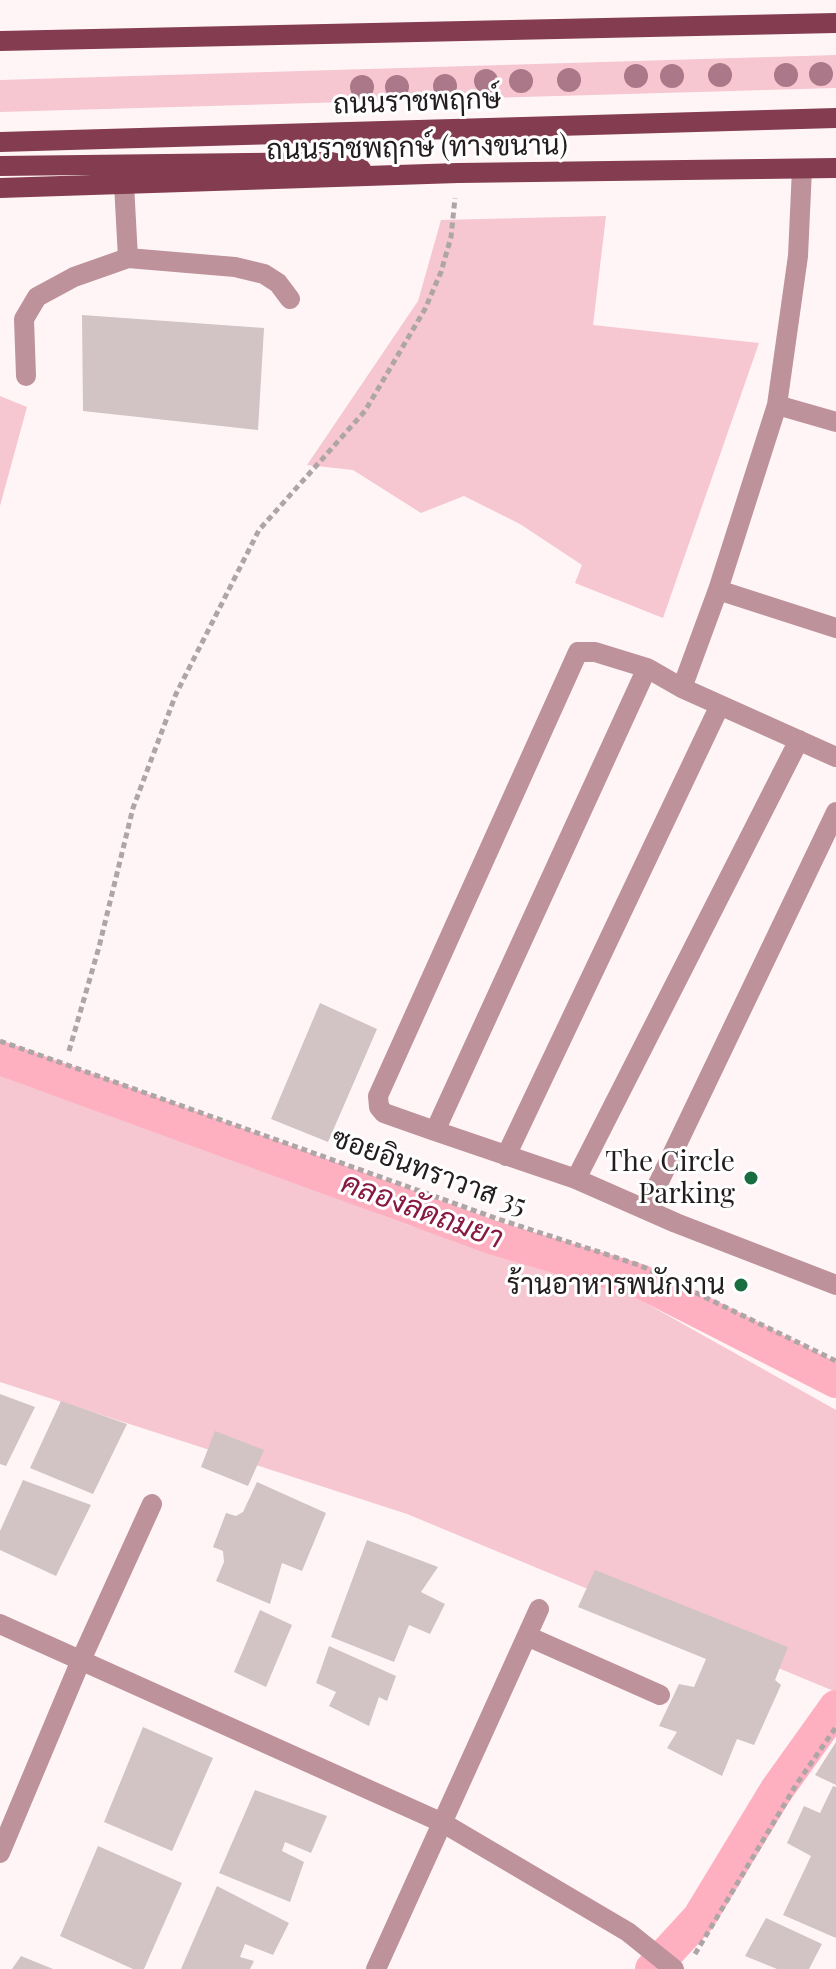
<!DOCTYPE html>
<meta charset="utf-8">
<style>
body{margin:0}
canvas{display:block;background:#fff5f7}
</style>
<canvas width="836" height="1969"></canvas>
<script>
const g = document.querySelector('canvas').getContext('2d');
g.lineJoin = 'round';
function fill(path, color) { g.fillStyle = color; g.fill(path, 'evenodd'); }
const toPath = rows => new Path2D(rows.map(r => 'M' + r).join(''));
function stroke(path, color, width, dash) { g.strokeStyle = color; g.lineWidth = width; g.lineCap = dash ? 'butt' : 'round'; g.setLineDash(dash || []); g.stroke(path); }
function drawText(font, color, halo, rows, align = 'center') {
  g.font = font + ' "Playfair Display",Sarabun,serif'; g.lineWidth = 6; g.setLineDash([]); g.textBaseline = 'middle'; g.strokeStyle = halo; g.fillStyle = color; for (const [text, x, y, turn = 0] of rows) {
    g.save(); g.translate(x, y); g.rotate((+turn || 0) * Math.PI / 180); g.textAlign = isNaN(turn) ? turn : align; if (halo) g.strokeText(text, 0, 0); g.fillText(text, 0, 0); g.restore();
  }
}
const green = toPath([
 [836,55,836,88,0,112,0,80],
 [606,216,593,325,759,343,663,618,575,583,582,565,520,524,464,496,421,513,353,470,307,465,418,301,441,220],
 [0,396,27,407,0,506],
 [0,1071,408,1225,626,1292,836,1410,836,1692,407,1514,0,1382]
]);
const canal = toPath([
 [0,1058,494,1238,640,1281,836,1381],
 [652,1969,699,1918,776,1791,836,1707]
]);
const building = toPath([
 [82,315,264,328,258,430,83,411],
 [320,1003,377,1029,328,1142,271,1119],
 [0,1394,35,1407,6,1466,0,1464],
 [61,1401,127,1424,93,1494,30,1468],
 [215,1431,264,1450,248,1486,201,1467],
 [23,1480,91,1505,56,1576,0,1550,0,1531],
 [257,1482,326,1513,302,1571,282,1563,270,1604,216,1581,224,1562,223,1551,213,1547,226,1513,236,1516,243,1512],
 [367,1540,438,1567,421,1592,445,1604,430,1634,409,1625,394,1662,331,1637],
 [595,1570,788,1647,775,1680,781,1685,754,1745,737,1739,722,1776,667,1748,677,1732,659,1726,679,1684,694,1687,706,1659,578,1607],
 [260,1610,292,1625,266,1687,234,1672],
 [329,1646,396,1676,387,1701,379,1697,369,1726,329,1706,336,1692,316,1683],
 [143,1727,213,1758,172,1851,104,1822],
 [836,1742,836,1785,815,1775],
 [833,1786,836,1787,836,1938,783,1915,811,1856,787,1843,804,1806,820,1813],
 [255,1790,327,1816,311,1853,285,1842,282,1851,304,1862,290,1902,219,1873],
 [98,1846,182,1883,144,1969,133,1969,60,1936],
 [217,1886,289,1923,273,1955,245,1944,240,1957,254,1961,250,1969,181,1969],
 [766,1918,822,1944,809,1969,777,1969,745,1956],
 [21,1956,53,1969,12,1969]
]);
const path = toPath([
 [0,1041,498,1219,639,1265,836,1361],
 [69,1051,99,947,133,808,176,694,259,530,365,411,425,309,441,272,451,237,455,198],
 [695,1954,796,1785,836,1727]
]);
const minor = toPath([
 [802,169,798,256,777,405,718,590,836,628],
 [128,258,235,267,264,274,278,283,290,299],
 [26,376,24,319,37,297,74,277,128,258,124,184],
 [777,405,836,422],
 [647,668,435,1131,576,1179,676,1223,836,1285],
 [682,688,718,590],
 [435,1131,384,1113,379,1107,378,1096,578,652,595,652,647,668,682,688,836,757],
 [506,1156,720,705],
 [576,1179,799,740],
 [646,1209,836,812],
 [0,1624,443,1823,628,1932,674,1969],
 [527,1636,660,1695],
 [0,1853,81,1660,152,1504],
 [376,1969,539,1609]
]);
const major = toPath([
 [0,41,836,23],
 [0,142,836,118],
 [0,166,331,162,361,169],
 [0,188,458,173,836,168]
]);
const trees = [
 [821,74],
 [720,75],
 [786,75],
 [636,76],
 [672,76],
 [569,80],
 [486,81],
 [521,81],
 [445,86],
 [362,87],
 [397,87]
];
const markers = [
 [751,1178,8,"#186e40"],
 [741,1285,8,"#186e40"]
];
const streetNames = [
 ["ถนนราชพฤกษ์",417,102,-2],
 ["ถนนราชพฤกษ์ (ทางขนาน)",417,148,-1],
 ["ซอยอินทราวาส 35",429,1172,20]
];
const poiNames = [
 ["The Circle",735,1162],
 ["Parking",735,1194],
 ["ร้านอาหารพนักงาน",725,1285]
];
const waterNames = [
 ["คลองลัดถมยา",422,1211,20]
];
fill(green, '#f6c7d1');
stroke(canal, '#feb0c1', 34);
fill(building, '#d2c3c5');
stroke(path, '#ada5a6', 5, [6, 4]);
stroke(minor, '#bd929b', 20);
stroke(major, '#843d50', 20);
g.fillStyle = '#aa7889';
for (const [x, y] of trees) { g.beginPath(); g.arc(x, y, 12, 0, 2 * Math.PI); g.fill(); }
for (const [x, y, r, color] of markers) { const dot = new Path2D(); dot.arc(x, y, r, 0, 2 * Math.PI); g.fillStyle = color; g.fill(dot); stroke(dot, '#fff', 3); }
drawText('28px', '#231d1e', '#fff', streetNames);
drawText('28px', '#231d1e', '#fff', poiNames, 'right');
drawText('italic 30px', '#881a42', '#fff', waterNames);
</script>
